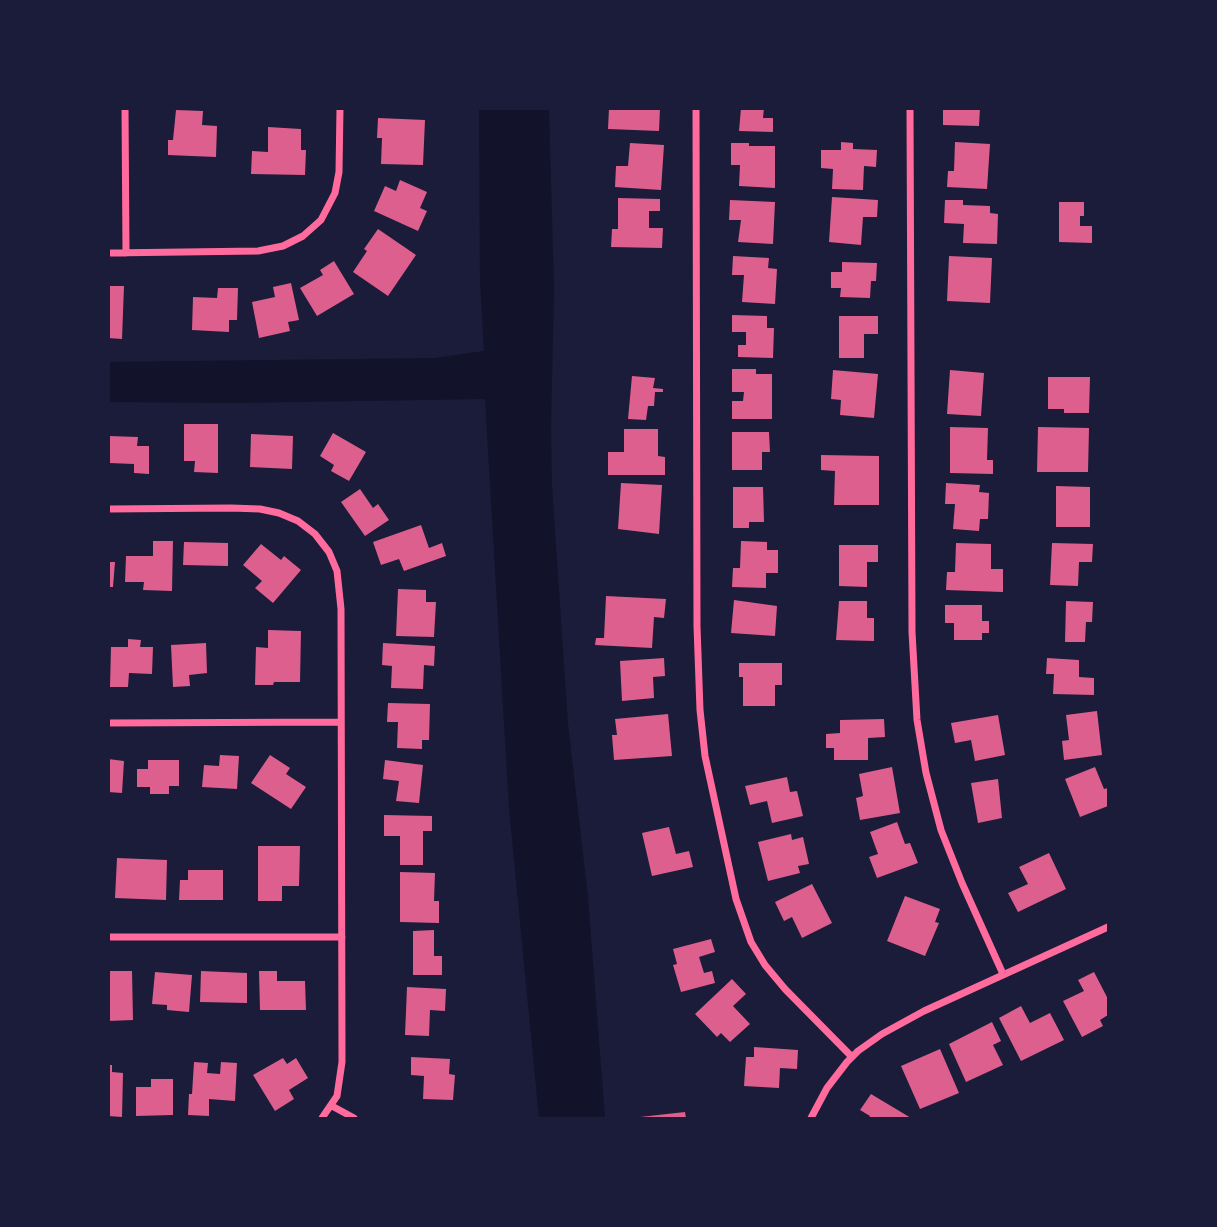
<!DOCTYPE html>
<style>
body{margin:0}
#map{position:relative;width:1217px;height:1227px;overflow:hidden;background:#1b1b3a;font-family:"Archivo Narrow",sans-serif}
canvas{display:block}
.frame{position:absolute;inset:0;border:110px solid #1b1b3a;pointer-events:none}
</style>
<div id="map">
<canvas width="1217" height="1227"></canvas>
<div class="frame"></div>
</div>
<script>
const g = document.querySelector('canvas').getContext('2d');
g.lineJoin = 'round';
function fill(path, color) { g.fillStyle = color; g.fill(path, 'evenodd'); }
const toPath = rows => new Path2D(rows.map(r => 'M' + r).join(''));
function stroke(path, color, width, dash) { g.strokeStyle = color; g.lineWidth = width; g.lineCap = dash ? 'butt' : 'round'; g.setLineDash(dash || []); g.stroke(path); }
const water = toPath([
 [479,109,549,109,554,288,551,427,552,486,568,724,588,897,605,1118,539,1118,509,808,485,399,233,403,109,402,109,362,435,358,484,351,480,281]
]);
const building = toPath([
 [609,108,660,108,659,131,608,129],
 [741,108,764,108,763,118,773,118,773,132,739,131],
 [943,108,980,108,979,126,943,125],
 [176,110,203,111,202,125,217,126,216,157,168,155,168,140,173,140],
 [378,118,425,120,423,165,381,164,382,138,377,138],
 [268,127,301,129,301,150,306,150,305,175,251,174,252,151,268,152],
 [841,142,853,143,853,149,877,150,876,167,864,166,863,190,832,189,833,169,821,168,821,150,841,150],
 [955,142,990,144,987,189,947,187,948,171,954,171],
 [630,143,664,145,661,190,615,187,616,166,628,166],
 [731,143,749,143,749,146,775,146,775,188,739,186,740,165,731,165],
 [400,180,427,192,420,208,427,211,418,231,374,211,385,186,396,191],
 [832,197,878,200,877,217,863,217,861,245,829,242],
 [618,198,660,199,660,211,649,211,649,228,663,228,662,248,611,247,612,229,618,229],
 [730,200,775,202,773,244,738,242,741,220,729,220],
 [945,200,963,200,963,205,990,206,990,213,998,214,997,244,963,243,964,224,944,223],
 [1059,202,1084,202,1084,216,1080,216,1080,226,1092,226,1092,243,1059,242],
 [378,229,416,255,388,296,353,272,367,251,364,249],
 [733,256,769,258,768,268,777,269,775,304,742,302,744,275,732,275],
 [949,256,992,258,990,303,947,301],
 [334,261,354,294,317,316,300,288,323,275,320,270],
 [842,262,877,263,876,281,871,281,870,298,840,297,841,288,831,288,831,272,842,272],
 [291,283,299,320,288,322,290,331,259,338,252,302,275,297,273,287],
 [108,286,124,286,122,339,108,338],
 [218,288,238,288,237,320,229,320,229,332,192,330,193,297,217,298],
 [732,315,767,316,767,328,774,328,773,358,738,357,738,345,746,345,746,332,732,332],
 [839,316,878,316,878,334,864,334,864,358,839,358],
 [732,369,756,369,756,374,772,374,772,419,732,419,732,401,743,401,744,392,732,392],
 [833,370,878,374,874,418,840,415,841,400,831,399],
 [950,370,984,373,981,416,947,414],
 [632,376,655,378,653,388,663,389,663,392,655,392,654,406,648,406,646,420,628,419],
 [1048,377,1090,377,1089,413,1064,413,1064,409,1048,409],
 [184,424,218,424,218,473,194,472,195,461,184,461],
 [950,427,988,428,987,460,993,460,993,474,950,473],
 [1038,427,1089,428,1088,472,1037,472],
 [624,429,658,429,658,456,665,457,665,475,608,475,608,452,624,452],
 [732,432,769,432,770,452,762,452,762,470,732,470],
 [333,433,366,452,349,481,331,471,334,465,320,456],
 [251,434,293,436,292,469,250,467],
 [109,436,138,437,137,446,149,446,149,474,134,473,134,464,109,463],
 [821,455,879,456,879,505,834,505,835,471,821,470],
 [621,483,662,485,659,534,618,529],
 [946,483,980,485,979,492,989,493,988,519,980,519,979,531,953,529,955,504,945,504],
 [1056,486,1090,487,1090,527,1056,527],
 [733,487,763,487,764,522,749,522,749,528,733,528],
 [360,489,373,508,378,504,389,520,365,536,341,502],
 [421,525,429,548,442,543,446,556,404,571,399,559,381,565,373,542],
 [153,541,173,541,172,591,143,590,144,582,125,582,126,556,153,556],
 [741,541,767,542,767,550,778,550,778,573,766,573,766,588,732,587,733,568,740,568],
 [184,542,228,543,228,566,183,565],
 [956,543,991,544,991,569,1003,569,1003,592,946,590,947,572,955,572],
 [1052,543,1093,544,1092,562,1079,562,1078,586,1050,585],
 [261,544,281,560,284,556,301,570,273,603,255,588,262,581,243,565],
 [839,545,878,545,878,562,867,562,867,587,839,586],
 [108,562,115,562,113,587,108,587],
 [398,589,426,590,426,602,436,602,434,637,396,636],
 [606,596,666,599,664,618,654,617,652,648,595,645,596,638,604,638],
 [734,600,777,606,775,636,731,633],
 [839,601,867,601,867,618,874,618,874,641,836,640],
 [1066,601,1093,602,1092,622,1086,622,1085,642,1065,642],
 [945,605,982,605,982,621,989,621,989,633,982,633,982,640,954,640,954,623,945,623],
 [268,630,301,631,300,682,274,682,273,685,255,685,256,647,268,648],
 [128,639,141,640,140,647,153,647,152,674,129,673,128,687,110,687,111,647,128,647],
 [206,643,207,673,189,675,190,686,173,687,171,645],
 [383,643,435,646,434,666,424,665,423,689,391,688,392,666,382,665],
 [664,658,665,676,653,677,654,698,622,701,620,661],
 [1047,658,1079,660,1079,677,1094,678,1094,695,1053,694,1054,674,1046,674],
 [739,663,782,663,782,685,775,685,775,706,743,706,743,677,739,677],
 [388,703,430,704,429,740,422,740,422,749,397,748,398,722,387,722],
 [1097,711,1102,755,1064,760,1062,741,1069,740,1066,715],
 [668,714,672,756,614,760,612,735,617,735,615,719],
 [998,715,1005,755,975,761,971,740,955,743,951,723],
 [884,719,885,737,868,738,868,760,834,760,834,748,826,748,826,734,840,733,840,720],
 [220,755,239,756,237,789,202,787,204,765,219,766],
 [270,755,290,768,286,774,306,787,291,809,251,783],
 [108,759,124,761,122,793,108,792],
 [148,760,179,760,179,786,169,786,169,794,150,794,150,787,137,787,137,769,148,769],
 [385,760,423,765,419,803,396,801,399,781,383,779],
 [892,767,900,813,860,820,856,798,863,796,859,774],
 [1095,767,1104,789,1108,788,1108,806,1080,817,1065,779],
 [787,777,790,792,797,791,803,816,772,823,767,801,750,805,745,786],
 [998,779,1002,818,978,823,971,783],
 [384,815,432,816,432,831,423,831,423,865,400,865,400,836,384,836],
 [897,822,905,844,910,843,918,863,877,878,869,857,878,854,870,832],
 [669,827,676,854,689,851,693,867,652,876,642,833],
 [791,834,792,840,803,837,809,864,798,866,800,873,768,881,758,842],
 [258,846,300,846,299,886,282,886,282,901,258,901],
 [1049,853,1066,889,1018,912,1008,893,1028,884,1019,867],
 [117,858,167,860,166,900,115,898],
 [188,870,223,870,223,900,179,900,180,880,188,880],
 [400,872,435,873,434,901,439,901,439,923,400,922],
 [812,884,832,923,802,938,792,917,784,921,775,902],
 [905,896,940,909,935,922,939,923,925,956,887,941],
 [434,930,434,956,442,956,442,975,413,975,413,931],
 [711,939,715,952,699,957,704,973,712,971,715,983,681,992,673,965,677,964,673,949],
 [108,971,132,971,133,1020,108,1021],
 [201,971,247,973,247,1003,200,1002],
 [259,971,277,971,277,981,305,981,306,1010,260,1010],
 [155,972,192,975,189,1012,167,1010,167,1005,152,1004],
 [1094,972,1108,999,1108,1015,1100,1020,1103,1026,1082,1037,1063,1001,1084,991,1078,980],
 [732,979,746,994,733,1006,750,1024,730,1042,721,1033,717,1037,695,1014],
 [407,987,446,989,445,1011,430,1010,429,1036,405,1035],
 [1021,1006,1030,1023,1050,1013,1064,1040,1021,1061,999,1018],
 [992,1022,1001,1041,993,1045,1003,1065,966,1082,949,1044],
 [754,1047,798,1050,797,1069,780,1068,779,1088,744,1086,746,1057,754,1057],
 [940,1049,959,1093,920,1109,901,1066],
 [411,1057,450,1059,449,1074,455,1075,453,1100,423,1099,424,1076,411,1075],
 [283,1058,287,1064,296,1058,308,1078,289,1090,294,1099,275,1111,253,1075],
 [194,1062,208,1063,207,1073,220,1074,221,1062,237,1063,235,1101,209,1099,209,1116,188,1115,189,1094,192,1094],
 [108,1065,112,1065,112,1072,123,1073,122,1117,108,1116],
 [151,1079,173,1079,173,1115,136,1116,136,1087,151,1087],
 [871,1094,911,1118,869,1118,870,1116,860,1110],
 [685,1112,686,1118,640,1118,640,1117]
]);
const minor = toPath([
 [125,108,126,253],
 [696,108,697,626,700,710,705,756,736,899,751,942,765,965,785,989,852,1057],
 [910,108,912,632,917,720,926,773,941,830,962,883,1003,974],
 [108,253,258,251,283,246,303,236,321,220,335,193,339,172,340,108],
 [108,509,231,508,260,509,279,513,298,521,315,534,329,552,337,571,341,609,342,1062,337,1096,322,1118],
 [108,723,341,722],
 [108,937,342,937],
 [332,1106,354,1118],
 [811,1118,827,1088,847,1062,858,1051,882,1034,924,1011,1108,927]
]);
fill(water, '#12122b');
fill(building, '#dd5f8e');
stroke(minor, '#ff6b9d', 7);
</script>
